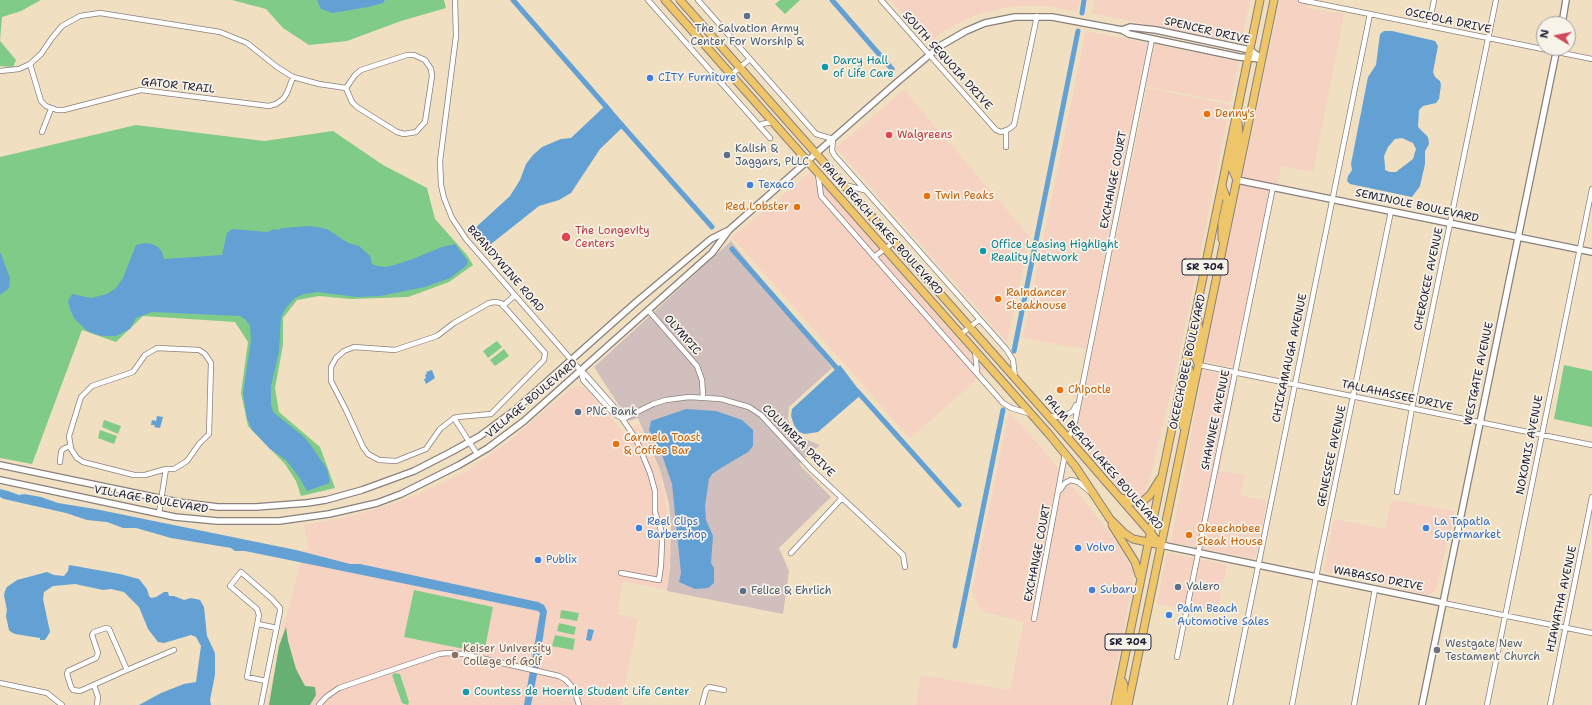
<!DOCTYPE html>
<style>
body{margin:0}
#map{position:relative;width:1592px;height:705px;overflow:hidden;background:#f0dfc0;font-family:"Shantell Sans",sans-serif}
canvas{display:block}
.north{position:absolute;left:1536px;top:16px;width:40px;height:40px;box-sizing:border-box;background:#f7f3e8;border:1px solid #a29fa3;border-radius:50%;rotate:280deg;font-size:11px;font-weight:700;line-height:16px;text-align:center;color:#22223b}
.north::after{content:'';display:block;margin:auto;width:14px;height:18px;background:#d1495b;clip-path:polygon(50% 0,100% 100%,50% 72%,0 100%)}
</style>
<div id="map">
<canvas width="1592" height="705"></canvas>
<div class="north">N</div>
</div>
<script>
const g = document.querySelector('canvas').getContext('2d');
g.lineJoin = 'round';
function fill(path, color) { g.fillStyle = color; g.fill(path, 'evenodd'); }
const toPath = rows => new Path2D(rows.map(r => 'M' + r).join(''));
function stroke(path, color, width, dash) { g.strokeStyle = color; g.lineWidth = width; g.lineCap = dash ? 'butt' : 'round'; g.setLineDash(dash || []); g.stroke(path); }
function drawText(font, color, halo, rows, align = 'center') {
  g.font = font + ' "Shantell Sans",sans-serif'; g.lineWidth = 3.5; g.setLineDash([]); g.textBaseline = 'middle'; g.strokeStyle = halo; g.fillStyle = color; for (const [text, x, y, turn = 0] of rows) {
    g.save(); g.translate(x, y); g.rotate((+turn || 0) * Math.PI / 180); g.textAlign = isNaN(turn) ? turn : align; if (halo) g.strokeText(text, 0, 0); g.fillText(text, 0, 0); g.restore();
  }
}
const built = toPath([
 [890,0,1080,0,1077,12,1046,6,1026,6,1008,7,973,16,944,31,932,41,928,41],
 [1095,0,1250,0,1242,39,1235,43,1092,13],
 [1280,0,1309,0,1307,8,1344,14,1313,172,1281,166,1239,368,1204,361],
 [1086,31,1239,61,1230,102,1140,85,1086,349,1023,338],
 [1147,88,1230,105,1177,366,1151,474,1144,494,1138,499,1127,496,1075,436],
 [904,90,1030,237,1007,342,836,148],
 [810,173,822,184,984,369,972,384,910,438,732,237],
 [1203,370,1238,378,1220,471,1245,475,1240,495,1267,501,1255,559,1171,542],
 [574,386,584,387,624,433,638,424,660,472,668,516,670,553,667,590,623,581,617,614,638,619,621,705,267,705,285,623,301,562,302,549,309,551,304,525,352,516,386,506,421,493,467,471,508,442],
 [1009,412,1045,452,1109,532,1133,570,1133,579,1109,705,916,705,921,675,1010,690,1024,622,981,611,972,591],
 [1392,500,1455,511,1436,590,1428,595,1324,571,1334,519,1385,529],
 [1167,553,1227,565,1217,610,1192,606,1191,610,1157,604]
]);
const industrial = toPath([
 [731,241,832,368,789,407,788,419,793,431,805,439,820,445,799,464,831,497,779,548,789,571,783,614,667,591,670,567,671,525,669,504,660,470,638,418,629,421,594,367]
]);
const green = toPath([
 [0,0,41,0,21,11,2,17,0,41,16,60,13,67,0,66],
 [232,0,444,0,446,8,401,21,347,41,309,45,283,28,266,9],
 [780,0,800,0,785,14,775,4],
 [136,125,264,141,333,131,383,165,427,188,435,219,467,255,473,265,449,282,408,297,351,299,319,296,297,300,283,318,283,345,275,388,279,412,320,447,335,488,301,496,296,481,285,464,248,426,241,393,248,342,235,322,143,316,116,342,82,330,32,464,0,458,0,157],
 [497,341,502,347,488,358,483,351],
 [504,349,509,356,495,366,490,360],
 [1564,365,1592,371,1592,427,1554,419],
 [104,420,121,426,118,434,102,427],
 [100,430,117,436,114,444,98,438],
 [414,590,493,607,484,653,404,637],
 [561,610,579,613,577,621,560,618],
 [559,623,576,627,574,635,557,631],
 [555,635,575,639,573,650,552,646],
 [395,673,400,674,409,702,408,705,402,703,392,675]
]);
const forest = toPath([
 [286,627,288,641,296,669,305,686,315,687,316,695,310,705,269,705,279,646]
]);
const water = toPath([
 [317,0,385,0,383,3,368,7,332,13,321,9],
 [1384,31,1392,31,1435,41,1438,46,1433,72,1435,77,1440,81,1441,85,1439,99,1436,103,1423,106,1419,110,1418,127,1428,137,1429,144,1425,151,1425,164,1420,186,1412,197,1350,184,1347,181,1348,176,1352,170,1351,164,1368,77,1376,65,1380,34],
 [1402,138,1413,143,1416,149,1413,159,1396,172,1390,172,1385,170,1385,166,1384,156,1388,147,1395,139],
 [607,104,625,125,600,149,571,193,559,200,539,206,491,244,478,242,474,238,473,230,510,196,520,180,526,164,533,155,542,147,561,139,571,138],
 [310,226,327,229,348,243,359,246,370,256,372,264,377,266,385,267,394,265,410,260,442,247,455,244,468,261,466,266,450,278,425,287,380,296,357,297,317,292,304,294,295,298,286,308,281,317,279,352,271,386,271,404,273,412,304,437,312,447,327,469,330,483,307,491,299,477,286,460,270,449,252,430,247,418,243,393,251,340,250,326,246,320,240,316,152,312,136,318,130,329,116,336,101,336,89,332,83,327,74,318,70,309,68,301,72,294,91,298,107,294,116,288,123,278,136,245,145,243,152,244,158,247,162,252,164,259,222,255,227,233,232,229,268,232,273,229,278,230,282,228],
 [0,252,10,278,9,288,0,295],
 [840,365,862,394,818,432,805,434,799,432,794,425,791,416,792,409],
 [432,370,435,378,426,384,424,379,426,378,425,375,427,374,426,372],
 [686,409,716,411,742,420,753,430,753,446,748,452,721,468,712,474,709,479,705,506,706,520,713,536,711,563,714,568,714,583,708,588,695,589,679,582,681,573,672,484,661,452,649,430,651,421],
 [157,416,163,417,160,428,154,427,155,425,151,425,152,420,156,421],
 [0,489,8,491,19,495,24,494,41,497,58,503,95,509,296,550,350,564,360,564,538,602,544,605,547,611,539,664,531,705,524,705,540,613,538,611,245,551,235,551,231,548,171,538,136,528,123,528,107,522,87,520,66,513,4,499,0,497],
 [69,565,120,574,139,579,147,589,149,596,151,598,156,597,164,592,168,592,169,596,174,596,184,600,191,598,200,600,204,607,207,636,215,653,215,675,210,700,211,705,139,705,161,693,184,684,196,682,201,646,196,637,191,635,164,643,158,642,148,629,139,607,124,592,111,589,103,590,75,584,53,586,44,592,43,599,50,632,45,640,40,640,40,638,15,634,11,632,9,630,6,616,7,610,4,595,5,591,7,587,17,580,47,572,54,575,64,576,68,571],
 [588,629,594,630,591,641,586,640]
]);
const canal = toPath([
 [513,0,609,110],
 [832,0,892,69],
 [1082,13,1084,0],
 [619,122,712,227],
 [732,249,841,373],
 [1014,351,1078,31],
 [857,391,959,505],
 [955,646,1003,410]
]);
const minor = toPath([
 [455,0,456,36,440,161,441,185,444,198,452,218,466,239,581,371,585,374,615,408,636,439,650,473,655,491,655,512,661,530,662,542,661,565,659,580,621,573],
 [648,0,770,138],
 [698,0,816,134,833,139,832,151,835,156,1006,349,1013,360,1015,378],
 [881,0,996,130,1001,132,1009,129,1014,125,1037,16],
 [1301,0,1592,59],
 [1429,26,1434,0],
 [407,55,414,55,425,60,431,69,432,76,425,122,416,132,404,134,397,132,357,107,352,102,346,88,355,75,361,70,407,55],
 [30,64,41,101,46,106,57,110,64,110,141,90,269,106,276,104,283,99,287,93,293,77],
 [0,71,19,69,30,64,41,54,52,38,62,26,80,16,100,13,220,32,247,43,277,67,293,77,319,84,346,88],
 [721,83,750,59],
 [759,126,762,124,772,122],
 [1006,131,1006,147],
 [42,132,51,109],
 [818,174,821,196,878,261,1003,403,1011,408,1031,414],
 [845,185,864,190],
 [874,257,894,242],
 [495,302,501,303,545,353,544,360,491,414,458,417,454,418,440,429,426,449,396,461,379,460,368,454,363,447,346,410,331,381,331,367,336,358,344,351,354,347,395,350,437,336,454,323,489,303,495,302],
 [503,306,515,295],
 [649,311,697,366,702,380,703,397],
 [961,334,979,320],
 [157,348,199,350,205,354,211,363,209,434,199,444,187,461,174,469,166,469,145,475,134,475,83,462,77,458,71,449,69,436,81,397,92,386,133,372,145,355,157,348],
 [975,350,977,372],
 [1199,365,1592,445],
 [581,371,583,380,613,413,622,418],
 [1049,416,1059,417,1065,416,1073,411,1076,405],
 [454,418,477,454],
 [623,419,653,404,666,400,689,397,721,399,749,407,761,415,810,468,903,555,905,567],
 [1068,438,1074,427,1152,39],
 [60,462,61,452,63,449,70,446],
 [1060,490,1065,483,1071,480,1078,482,1089,491],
 [1397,492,1412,408,1496,0],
 [159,513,166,469],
 [791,553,842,498],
 [1443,603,1592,633],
 [1034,619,1065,454],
 [258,624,277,628],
 [1177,657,1273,187],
 [127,670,109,629,106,628,94,632,92,635,98,653,96,658,68,671,67,674,71,687,73,690,80,691,127,670,174,650],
 [0,683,47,693,62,705],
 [94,685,98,697,97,705],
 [261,705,280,611,280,608,272,599,241,572,230,586,257,609,259,615,247,677,266,681],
 [319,705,326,697,339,688,439,654,447,653,463,654,559,676,566,680,574,689,579,705],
 [702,705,706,690,709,687,724,690],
 [1230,705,1370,14],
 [1292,705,1316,577,1391,211],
 [1354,705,1375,589],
 [1487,705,1592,189],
 [1550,705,1592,497]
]);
const tertiary = toPath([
 [1562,24,1566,0],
 [1122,30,1130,27,1156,30,1250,50,1262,59],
 [1237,180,1592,252],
 [0,465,178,502,218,507,256,507,307,503,326,500,362,490,414,471,451,452,480,436,515,410,635,303,711,239,727,231],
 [0,480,175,517,217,521,279,521,329,514,377,503,401,494,459,465,488,448,524,421,712,253,729,230,895,84,940,46,966,31,985,23,1015,17,1052,17,1122,30,1129,34,1239,57,1262,59],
 [1161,545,1443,603],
 [1422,705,1557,48]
]);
const primary = toPath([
 [665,0,1048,433,1075,466,1110,519,1124,533,1133,539,1161,545],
 [680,0,1068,438,1161,545],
 [1237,180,1232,169,1239,135,1238,122],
 [1222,186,1227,200,1222,223,1222,239],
 [1197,315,1199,330,1194,355,1199,365],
 [1183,426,1183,411,1191,375,1186,360],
 [1122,498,1132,502,1142,502,1150,495,1160,479],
 [1112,525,1135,562,1139,575],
 [1120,681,1123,682,1124,686,1122,705],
 [1115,705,1260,0],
 [1128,705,1274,0]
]);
const markers = [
 [747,16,4,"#5c6f8a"],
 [825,67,4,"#0f9aa8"],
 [650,78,4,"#3f7fe0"],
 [1207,114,4,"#e8710a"],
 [889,135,4,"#e0444e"],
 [727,155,4,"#5c6f8a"],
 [750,185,4,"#3f7fe0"],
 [927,196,4,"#e8710a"],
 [797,207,4,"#e8710a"],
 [566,237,5,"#e0444e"],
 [983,251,4,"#0f9aa8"],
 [998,299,4,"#e8710a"],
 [1060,390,4,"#e8710a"],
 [578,412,4,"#5c6f8a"],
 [616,444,4,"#e8710a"],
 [639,528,4,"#3f7fe0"],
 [1426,528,4,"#3f7fe0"],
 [1189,535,4,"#e8710a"],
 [1078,548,4,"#3f7fe0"],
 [538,560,4,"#3f7fe0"],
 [1178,587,4,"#5c6f8a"],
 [1092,590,4,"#3f7fe0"],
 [743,591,4,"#5c6f8a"],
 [1169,615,4,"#3f7fe0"],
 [1437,650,4,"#6b7280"],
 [455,655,4,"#8d6e63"],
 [466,692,4,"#0f9aa8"]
];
const shields = [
 [1205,267,46],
 [1128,642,46]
];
const shieldNames = [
 ["SR 704",1205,267],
 ["SR 704",1128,642]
];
const streetNames = [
 ["OSCEOLA DRIVE",1448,21,12],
 ["SPENCER DRIVE",1207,31,13],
 ["SOUTH SEQUOIA DRIVE",947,61,48],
 ["GATOR TRAIL",178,86,6],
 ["EXCHANGE COURT",1114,180,-79],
 ["SEMINOLE BOULEVARD",1417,206,12],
 ["PALM BEACH LAKES BOULEVARD",882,229,48],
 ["BRANDYWINE ROAD",505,269,49],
 ["CHEROKEE AVENUE",1429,279,-78],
 ["OLYMPIC",682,335,49],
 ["CHICKAMAUGA AVENUE",1290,358,-78],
 ["OKEECHOBEE BOULEVARD",1188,362,-78],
 ["WESTGATE AVENUE",1479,374,-78],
 ["TALLAHASSEE DRIVE",1397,396,12],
 ["VILLAGE BOULEVARD",532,399,-40],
 ["SHAWNEE AVENUE",1216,420,-78],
 ["COLUMBIA DRIVE",798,441,45],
 ["NOKOMIS AVENUE",1530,445,-79],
 ["GENESSEE AVENUE",1332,456,-78],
 ["PALM BEACH LAKES BOULEVARD",1103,463,49],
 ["VILLAGE BOULEVARD",151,500,10],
 ["EXCHANGE COURT",1038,553,-79],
 ["WABASSO DRIVE",1378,579,11],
 ["HIAWATHA AVENUE",1562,599,-78]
];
const serviceNames = [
 ["The Salvation Army",747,29,"center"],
 ["Center For Worship &",747,42,"center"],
 ["Kalish &",735,149],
 ["Jaggars, PLLC",735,162],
 ["PNC Bank",586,412],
 ["Valero",1186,587],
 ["Felice & Ehrlich",751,591]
];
const cultureNames = [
 ["Darcy Hall",833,61],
 ["of Life Care",833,74],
 ["Office Leasing Highlight",991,245],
 ["Reality Network",991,258],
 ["Countess de Hoernle Student Life Center",474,692]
];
const shopNames = [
 ["CITY Furniture",658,78],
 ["Texaco",758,185],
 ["Reel Clips",647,522],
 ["Barbershop",647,535],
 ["La Tapatia",1434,522],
 ["Supermarket",1434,535],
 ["Volvo",1086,548],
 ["Publix",546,560],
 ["Subaru",1100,590],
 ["Palm Beach",1177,609],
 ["Automotive Sales",1177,622]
];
const foodNames = [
 ["Denny's",1215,114],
 ["Twin Peaks",935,196],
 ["Red Lobster",789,207,"right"],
 ["Raindancer",1006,293],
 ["Steakhouse",1006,306],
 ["Chipotle",1068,390],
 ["Carmela Toast",624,438],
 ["& Coffee Bar",624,451],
 ["Okeechobee",1197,529],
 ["Steak House",1197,542]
];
const healthNames = [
 ["Walgreens",897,135],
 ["The Longevity",575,231],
 ["Centers",575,244]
];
const worshipNames = [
 ["Westgate New",1445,644],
 ["Testament Church",1445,657]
];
const educationNames = [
 ["Keiser University",463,649],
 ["College of Golf",463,662]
];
fill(built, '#f5d2c2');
fill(industrial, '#d1bfbd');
fill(green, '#81cb88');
fill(forest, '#68af74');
fill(water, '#63a1d5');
stroke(canal, '#63a1d5', 5);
stroke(minor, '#89807e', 6);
stroke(tertiary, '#89807e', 8);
stroke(primary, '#89807e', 9);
stroke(minor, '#fff', 4.5);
stroke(tertiary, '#fff', 5.5);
stroke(primary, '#eec569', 7);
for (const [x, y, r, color] of markers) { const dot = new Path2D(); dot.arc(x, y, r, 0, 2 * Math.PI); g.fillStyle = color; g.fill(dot); stroke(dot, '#f7f3e8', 1.5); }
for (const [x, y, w] of shields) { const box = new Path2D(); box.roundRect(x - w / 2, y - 8, w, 16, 3); g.fillStyle = '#f7f3e8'; g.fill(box); stroke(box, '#22223b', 1); }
drawText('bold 10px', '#22223b', null, shieldNames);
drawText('11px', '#22223b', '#f7f3e8', streetNames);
drawText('11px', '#4e5e75', '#f7f3e8', serviceNames, 'left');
drawText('11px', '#0d838f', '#f7f3e8', cultureNames, 'left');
drawText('11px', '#366cbe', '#f7f3e8', shopNames, 'left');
drawText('11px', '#c56008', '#f7f3e8', foodNames, 'left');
drawText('11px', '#be3a42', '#f7f3e8', healthNames, 'left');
drawText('11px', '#5b616d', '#f7f3e8', worshipNames, 'left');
drawText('11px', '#785e54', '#f7f3e8', educationNames, 'left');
</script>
